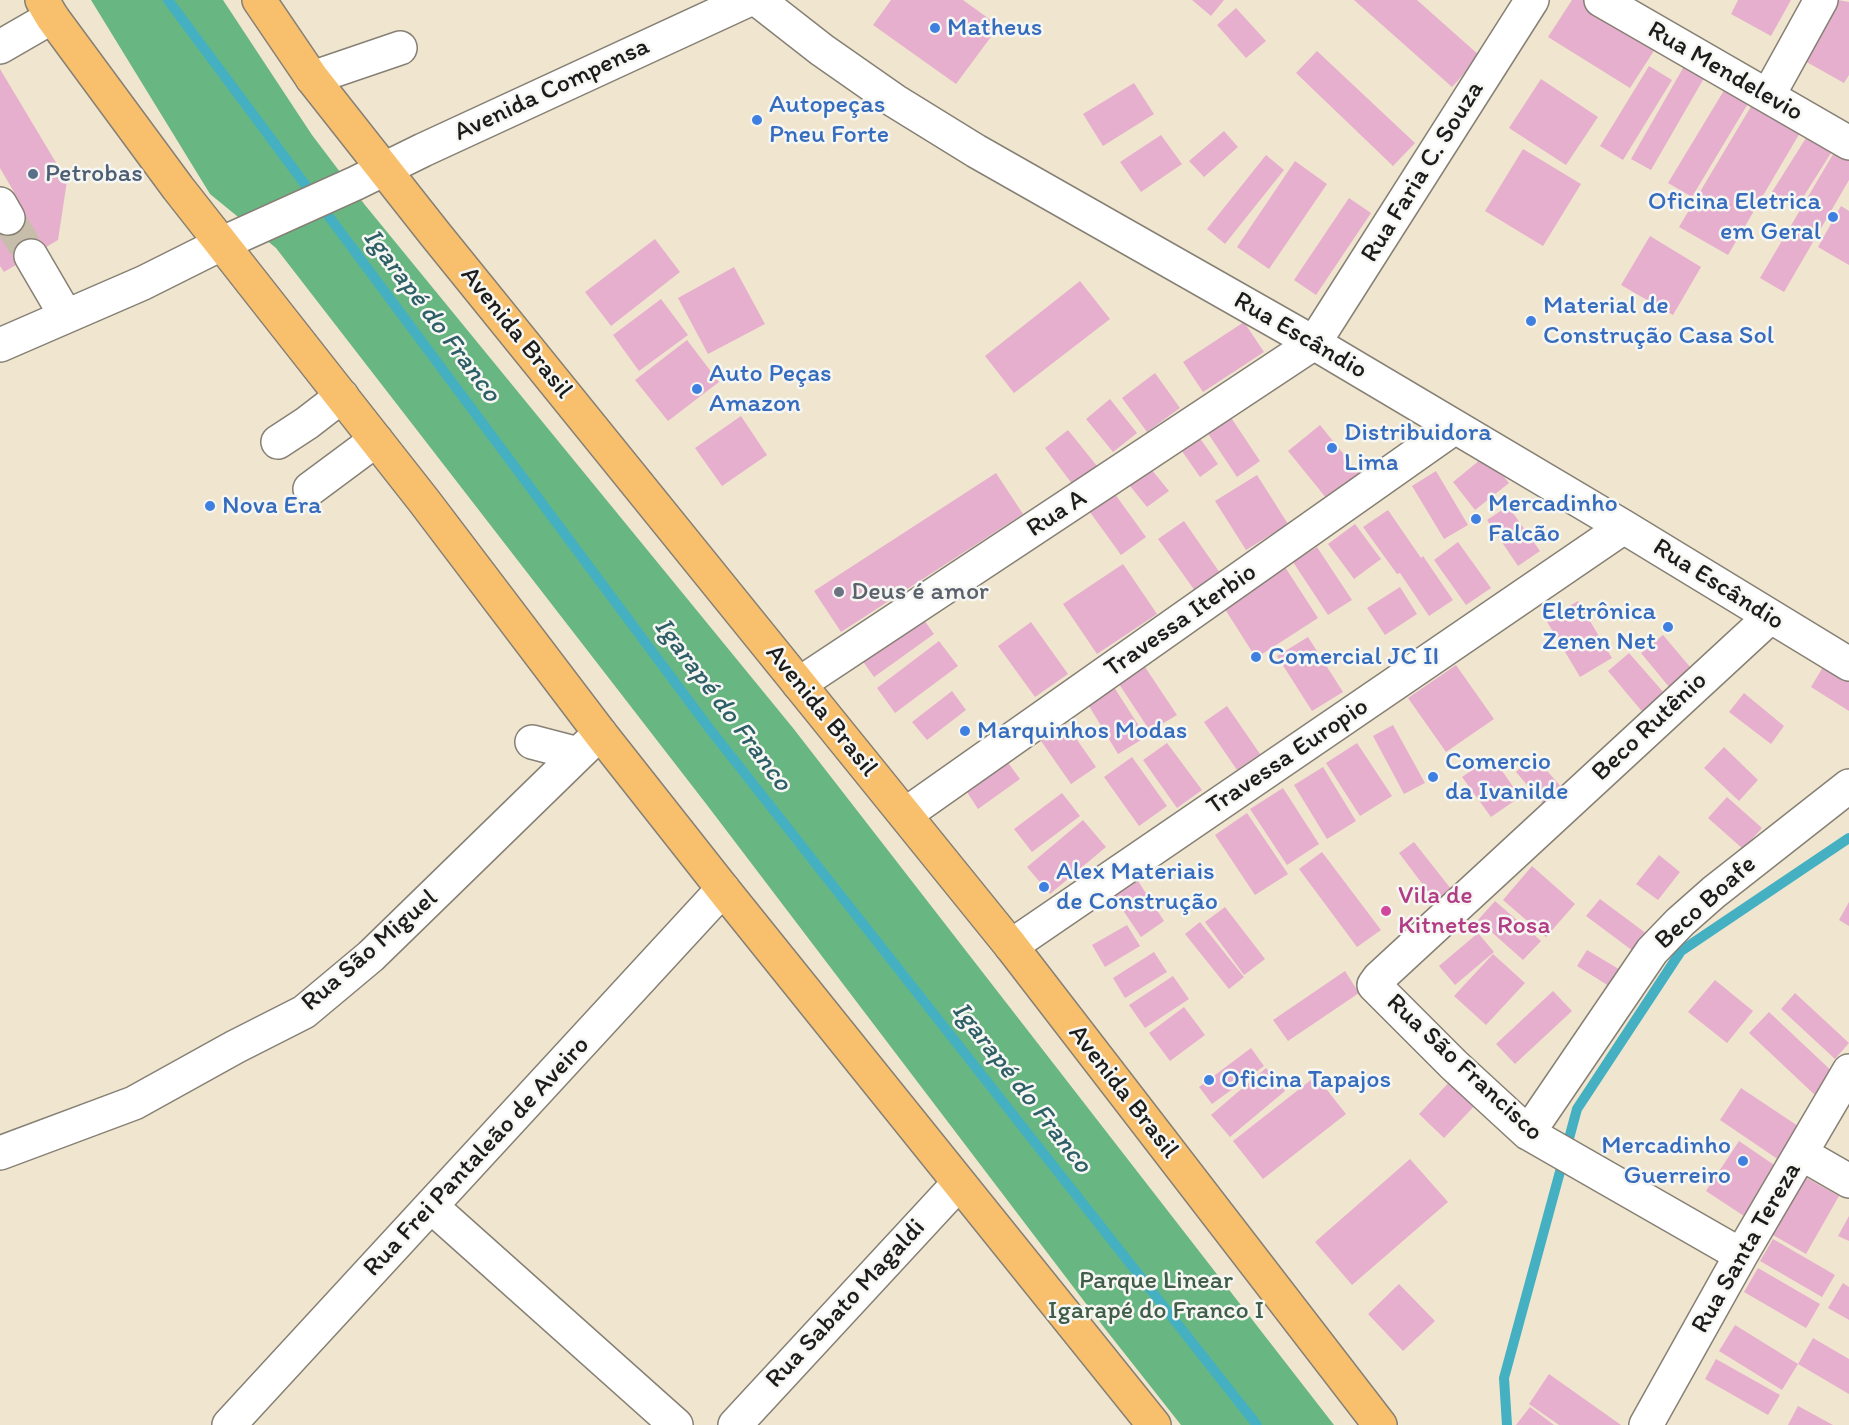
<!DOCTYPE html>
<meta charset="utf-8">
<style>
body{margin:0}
canvas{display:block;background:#f0e5ce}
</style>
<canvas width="1849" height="1425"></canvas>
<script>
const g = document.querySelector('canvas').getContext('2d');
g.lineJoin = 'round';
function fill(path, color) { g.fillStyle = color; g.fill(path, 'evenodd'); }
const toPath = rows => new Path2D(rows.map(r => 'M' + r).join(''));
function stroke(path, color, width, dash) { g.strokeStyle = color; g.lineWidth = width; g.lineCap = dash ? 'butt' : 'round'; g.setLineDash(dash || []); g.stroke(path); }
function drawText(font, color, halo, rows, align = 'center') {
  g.font = font + ' Itim,sans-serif'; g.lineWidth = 5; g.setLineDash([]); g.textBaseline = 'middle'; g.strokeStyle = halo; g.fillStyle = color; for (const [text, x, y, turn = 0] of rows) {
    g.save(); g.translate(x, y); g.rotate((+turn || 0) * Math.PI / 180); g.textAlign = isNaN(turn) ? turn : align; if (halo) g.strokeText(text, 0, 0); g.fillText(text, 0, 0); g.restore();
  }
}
const forest = toPath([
 [91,0,223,0,312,135,365,205,793,728,1334,1425,1181,1425,1106,1330,707,805,276,248,210,194]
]);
const stream = toPath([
 [168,0,709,728,1257,1425],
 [1507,1425,1504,1378,1577,1109,1681,951,1849,838]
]);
const building = toPath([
 [891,0,963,0,999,26,956,84,873,25],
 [1192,0,1224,0,1211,16],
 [1354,0,1417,0,1480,56,1452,87],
 [1572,0,1591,0,1659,43,1630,88,1548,37],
 [1738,0,1791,0,1771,36,1731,14],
 [1838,0,1849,2,1849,75,1844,83,1803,60],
 [1236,8,1266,41,1246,58,1217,25],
 [1317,51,1415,143,1393,166,1296,73],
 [1687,61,1707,73,1651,170,1631,159],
 [1649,66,1672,80,1623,160,1600,146],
 [0,69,67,181,58,240,4,272,0,266,0,222,12,216,14,192,0,168],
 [1541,79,1598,117,1566,165,1509,128],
 [1729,82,1752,97,1692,197,1668,183],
 [1134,83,1154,114,1103,146,1083,114],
 [1756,98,1804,126,1728,255,1679,227],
 [1811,130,1836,145,1797,207,1772,192],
 [1224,131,1238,147,1204,177,1189,161],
 [1161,135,1182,164,1141,192,1120,162],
 [1839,144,1849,150,1849,180,1784,292,1760,278],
 [1523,149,1581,184,1543,246,1485,211],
 [1266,155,1284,170,1225,244,1207,229],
 [1295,161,1327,184,1269,269,1237,247],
 [1349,198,1371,213,1316,295,1294,280],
 [1841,206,1849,211,1849,265,1818,247],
 [1650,236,1701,267,1673,315,1621,285],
 [655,239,680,272,611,326,585,292],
 [734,267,765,324,708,354,678,298],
 [1080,281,1110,319,1014,393,985,356],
 [661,299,688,335,639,371,613,335],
 [1244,322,1264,352,1203,392,1183,362],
 [687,340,719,382,668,421,635,380],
 [1155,373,1180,408,1147,432,1122,398],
 [1110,399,1137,433,1113,452,1086,419],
 [1226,410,1260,461,1237,477,1203,426],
 [741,416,767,455,722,486,695,448],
 [1320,425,1359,473,1327,499,1288,451],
 [1068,430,1097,466,1073,485,1045,448],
 [1195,431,1218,464,1200,477,1177,444],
 [1486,455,1509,483,1475,510,1453,482],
 [1147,464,1169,491,1147,507,1126,481],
 [1436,471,1468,525,1444,539,1412,486],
 [996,473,1023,514,841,632,814,591],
 [1257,475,1288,524,1246,550,1215,501],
 [1112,490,1146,537,1121,555,1087,508],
 [1508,506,1540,551,1518,566,1487,520],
 [1388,510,1421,558,1423,556,1453,600,1429,616,1400,573,1397,574,1363,527],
 [1184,521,1220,573,1195,591,1158,539],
 [1355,524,1381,559,1354,579,1328,544],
 [1458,542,1491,588,1466,605,1434,560],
 [1317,547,1352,600,1328,615,1293,562],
 [1123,564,1157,614,1097,654,1063,604],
 [1285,567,1318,618,1256,658,1223,606],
 [1400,587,1417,614,1385,635,1367,608],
 [1578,601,1612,658,1580,677,1546,620],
 [919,613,934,634,874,677,859,656],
 [1031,622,1068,674,1035,697,998,646],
 [1663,635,1696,674,1674,693,1641,653],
 [1308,637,1343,692,1312,711,1277,656],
 [939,641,958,666,895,713,877,688],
 [1629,653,1672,702,1650,721,1608,671],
 [1829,657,1849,669,1849,711,1811,687],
 [1456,665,1494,719,1446,752,1408,698],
 [1145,667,1177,715,1150,731,1119,684],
 [1112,684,1146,737,1118,754,1086,701],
 [952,691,966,710,927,740,912,722],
 [1744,693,1784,726,1771,744,1729,712],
 [1227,706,1260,754,1237,770,1204,722],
 [1066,724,1096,767,1071,784,1041,741],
 [1393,725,1425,783,1404,794,1373,736],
 [1167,743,1202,790,1177,808,1143,760],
 [1357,743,1392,796,1360,816,1326,763],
 [1724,747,1758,780,1739,801,1704,768],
 [1492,756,1520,797,1491,817,1462,777],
 [1534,756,1570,797,1551,813,1516,772],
 [1132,757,1167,806,1139,826,1104,777],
 [1006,760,1020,779,978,809,965,789],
 [1323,767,1356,821,1327,839,1294,785],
 [1283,788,1319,844,1287,865,1250,809],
 [1062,793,1080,816,1032,852,1014,829],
 [1727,797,1762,828,1743,849,1708,818],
 [1247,813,1288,874,1255,895,1215,835],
 [1083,820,1106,847,1050,894,1027,867],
 [1414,842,1455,894,1439,906,1399,853],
 [1322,852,1381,930,1357,947,1299,869],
 [1659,855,1680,872,1658,900,1636,884],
 [1532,866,1575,904,1546,937,1503,900],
 [1138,881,1164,921,1141,937,1114,897],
 [1600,899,1651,937,1637,954,1586,916],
 [1495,901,1541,941,1523,960,1478,920],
 [1849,902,1849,926,1839,920],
 [1225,907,1265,959,1244,975,1205,922],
 [1200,922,1244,977,1229,989,1185,934],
 [1127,925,1140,946,1105,967,1092,945],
 [1478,933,1494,952,1455,985,1439,966],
 [1587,950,1627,974,1617,991,1577,966],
 [1154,952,1167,972,1125,998,1113,978],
 [1493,954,1525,983,1486,1025,1454,996],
 [1345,971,1359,993,1288,1041,1273,1020],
 [1173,976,1189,999,1145,1028,1129,1005],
 [1715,980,1753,1011,1727,1043,1688,1012],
 [1553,991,1572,1011,1515,1064,1496,1044],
 [1795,993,1849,1043,1835,1059,1781,1009],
 [1184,1007,1205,1035,1170,1061,1149,1033],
 [1769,1012,1837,1076,1817,1097,1749,1033],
 [1251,1048,1264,1066,1212,1104,1199,1087],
 [1266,1068,1285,1091,1230,1137,1211,1115],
 [1456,1075,1481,1099,1444,1138,1419,1114],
 [1316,1076,1346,1114,1263,1179,1233,1141],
 [1741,1088,1801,1128,1779,1160,1720,1120],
 [1739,1141,1783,1171,1750,1220,1706,1191],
 [1410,1159,1448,1202,1352,1285,1315,1242],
 [1805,1177,1839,1196,1806,1254,1773,1235],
 [1849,1216,1849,1241,1838,1236],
 [1773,1239,1835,1275,1822,1297,1760,1261],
 [1758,1268,1820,1304,1806,1328,1744,1292],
 [1843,1283,1849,1287,1849,1320,1828,1308],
 [1399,1284,1435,1321,1403,1351,1368,1314],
 [1735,1325,1798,1364,1782,1390,1719,1351],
 [1813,1338,1849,1359,1849,1394,1798,1364],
 [1716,1359,1780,1395,1768,1415,1705,1379],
 [1549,1374,1621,1425,1559,1425,1529,1404],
 [1798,1406,1833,1425,1788,1425],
 [1530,1407,1554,1425,1516,1425]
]);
const minorTunnel = toPath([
 [8,218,31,256]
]);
const minor = toPath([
 [758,0,822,50,895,101,976,151,1314,343,1624,527,1849,664],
 [1601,0,1849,143],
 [0,47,52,17],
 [312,78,400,48],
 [1768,96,1821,0],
 [0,204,8,218],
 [31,256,66,316],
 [0,345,143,283,223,243,356,183,423,150,748,0],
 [278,442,307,423,342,396],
 [310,489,376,440],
 [799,684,1314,343,1532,0],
 [532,742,578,754],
 [906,814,1455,427],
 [1011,946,1624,527],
 [1528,1133,1652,951,1680,922,1714,892,1849,786],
 [0,1153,134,1103,235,1047,304,1012,371,956,600,733],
 [1802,1154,1849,1181],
 [432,1207,676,1425],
 [1741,1255,1528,1133,1454,1065,1374,985,1379,978,1770,617],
 [229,1425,723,889],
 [735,1425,958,1184],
 [1646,1425,1741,1255,1849,1071]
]);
const highway = toPath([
 [42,0,52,17,178,188,424,501,600,733,723,889,1154,1425],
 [259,0,312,78,435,234,1011,946,1380,1425]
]);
const markers = [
 [935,28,6,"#3f7fe0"],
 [757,120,6,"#3f7fe0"],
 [33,174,6,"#5c6f8a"],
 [1833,217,6,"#3f7fe0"],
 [1531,321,6,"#3f7fe0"],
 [697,389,6,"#3f7fe0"],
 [1332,448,6,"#3f7fe0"],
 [210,506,6,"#3f7fe0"],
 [1476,519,6,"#3f7fe0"],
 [839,592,6,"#6b7280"],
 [1668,627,6,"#3f7fe0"],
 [1256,657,6,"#3f7fe0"],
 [965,731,6,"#3f7fe0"],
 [1433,777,6,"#3f7fe0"],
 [1044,887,6,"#3f7fe0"],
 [1386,911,6,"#d1479c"],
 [1209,1080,6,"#3f7fe0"],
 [1743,1161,6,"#3f7fe0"]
];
const shopNames = [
 ["Matheus",947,28],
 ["Autopeças",769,105],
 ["Pneu Forte",769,135],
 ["Oficina Eletrica",1821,202,"right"],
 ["em Geral",1821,232,"right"],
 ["Material de",1543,306],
 ["Construção Casa Sol",1543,336],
 ["Auto Peças",709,374],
 ["Amazon",709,404],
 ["Distribuidora",1344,433],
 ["Lima",1344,463],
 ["Mercadinho",1488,504],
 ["Falcão",1488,534],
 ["Nova Era",222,506],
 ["Eletrônica",1656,612,"right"],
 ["Zenen Net",1656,642,"right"],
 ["Comercial JC II",1268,657],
 ["Marquinhos Modas",977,731],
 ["Comercio",1445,762],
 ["da Ivanilde",1445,792],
 ["Alex Materiais",1056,872],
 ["de Construção",1056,902],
 ["Oficina Tapajos",1221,1080],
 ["Mercadinho",1731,1146,"right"],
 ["Guerreiro",1731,1176,"right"]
];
const streetNames = [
 ["Rua Mendelevio",1725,72,30],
 ["Avenida Compensa",552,90,-25],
 ["Rua Faria C. Souza",1423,172,-58],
 ["Avenida Brasil",516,333,51],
 ["Rua Escândio",1300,336,30],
 ["Rua A",1057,514,-33],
 ["Rua Escândio",1718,585,32],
 ["Travessa Iterbio",1181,621,-35],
 ["Avenida Brasil",821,711,51],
 ["Beco Rutênio",1650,727,-43],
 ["Travessa Europio",1288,757,-34],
 ["Beco Boafe",1706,903,-42],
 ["Rua São Miguel",370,951,-41],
 ["Rua São Francisco",1464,1068,43],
 ["Avenida Brasil",1123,1092,52],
 ["Rua Frei Pantaleão de Aveiro",477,1157,-47],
 ["Rua Santa Tereza",1747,1248,-60],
 ["Rua Sabato Magaldi",846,1304,-47]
];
const serviceNames = [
 ["Petrobas",45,174]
];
const worshipNames = [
 ["Deus é amor",851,592]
];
const hotelNames = [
 ["Vila de",1398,896],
 ["Kitnetes Rosa",1398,926]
];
const parkNames = [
 ["Parque Linear",1156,1281],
 ["Igarapé do Franco I",1156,1311]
];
const waterNames = [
 ["Igarapé do Franco",431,316,53],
 ["Igarapé do Franco",722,705,53],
 ["Igarapé do Franco",1021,1088,52]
];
fill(forest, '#68b782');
stroke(stream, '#44b0c2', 10);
fill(building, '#e7afce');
stroke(minorTunnel, '#c6bdaa', 33, [33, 16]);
stroke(minor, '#868075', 36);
stroke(highway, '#868075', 36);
stroke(minor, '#fff', 33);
stroke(highway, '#f8bf6c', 33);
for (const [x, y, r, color] of markers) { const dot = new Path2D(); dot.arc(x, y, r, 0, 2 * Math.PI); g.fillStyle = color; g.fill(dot); stroke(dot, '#f6f6f2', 2); }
drawText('26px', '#366cbe', '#f6f6f2', shopNames, 'left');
drawText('26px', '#1c1c1c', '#f6f6f2', streetNames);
drawText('26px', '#4e5e75', '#f6f6f2', serviceNames, 'left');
drawText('26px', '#5b616d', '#f6f6f2', worshipNames, 'left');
drawText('26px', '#b23c85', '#f6f6f2', hotelNames, 'left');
drawText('26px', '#3f5d48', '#f6f6f2', parkNames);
drawText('italic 27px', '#2e5f67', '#f6f6f2', waterNames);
</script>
